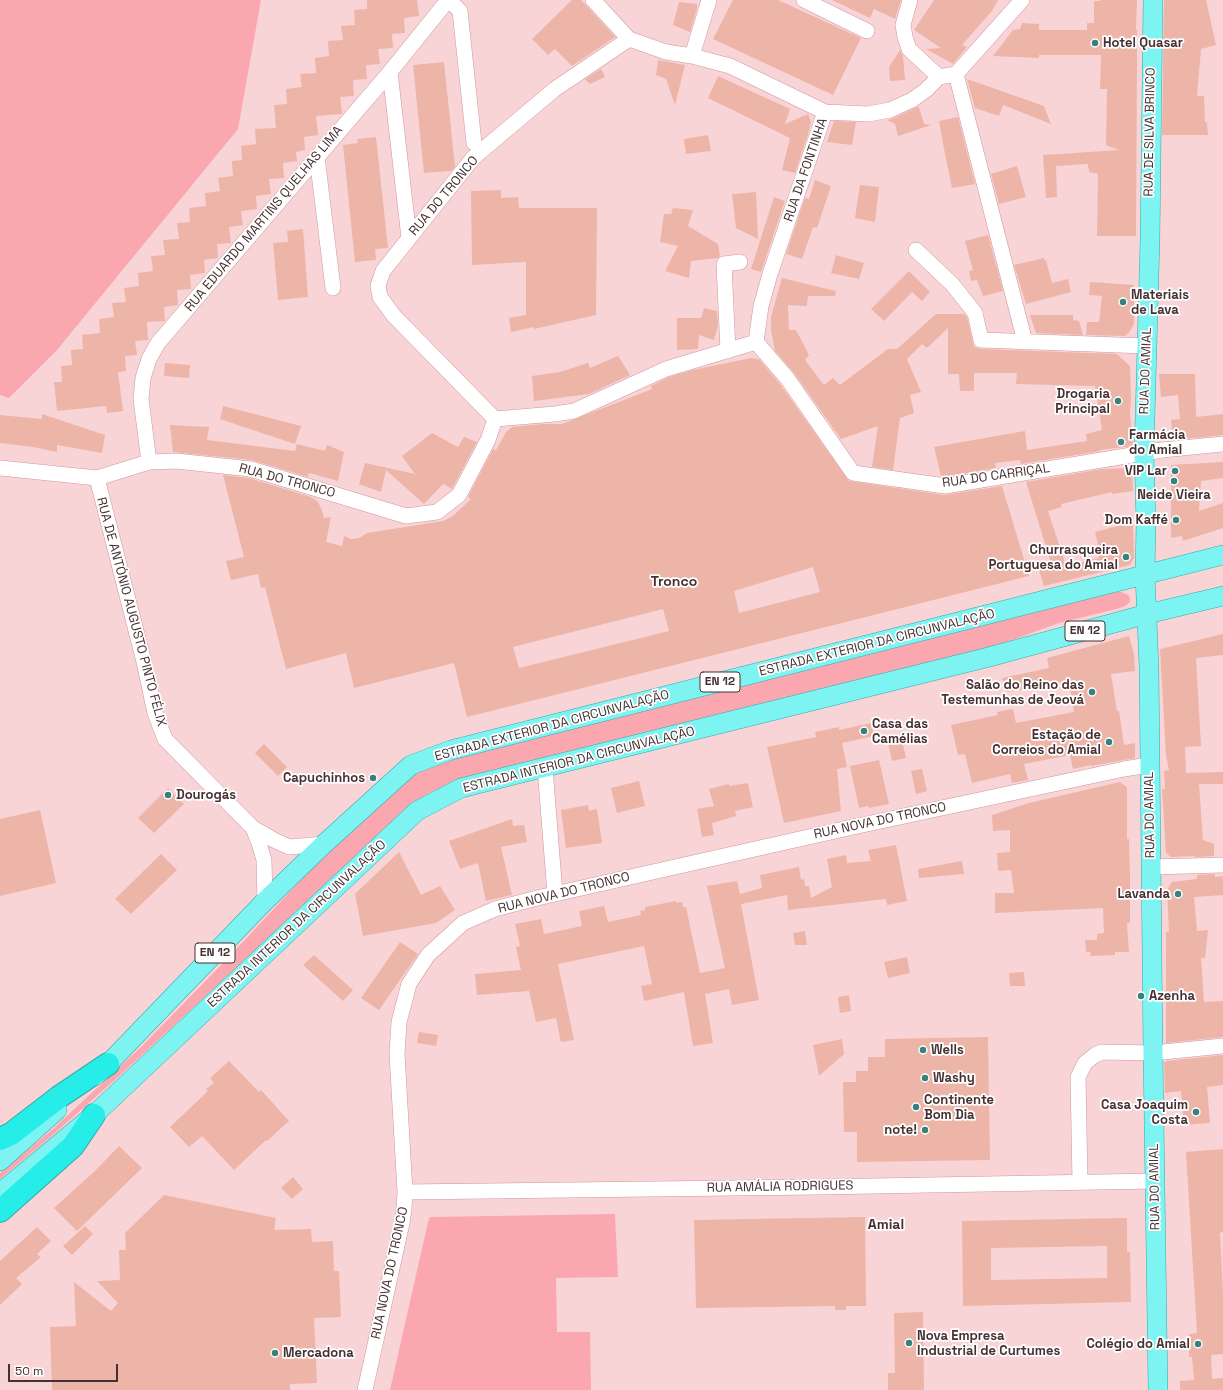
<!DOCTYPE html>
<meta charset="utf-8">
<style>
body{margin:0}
#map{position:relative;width:1223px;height:1390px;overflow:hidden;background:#f9d4d7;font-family:"Space Grotesk",sans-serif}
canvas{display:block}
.scale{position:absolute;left:8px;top:1364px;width:110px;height:18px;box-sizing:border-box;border:2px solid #473032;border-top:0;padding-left:5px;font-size:12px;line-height:14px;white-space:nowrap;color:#473032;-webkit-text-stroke:3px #fff;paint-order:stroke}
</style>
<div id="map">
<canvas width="1223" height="1390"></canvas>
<div class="scale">50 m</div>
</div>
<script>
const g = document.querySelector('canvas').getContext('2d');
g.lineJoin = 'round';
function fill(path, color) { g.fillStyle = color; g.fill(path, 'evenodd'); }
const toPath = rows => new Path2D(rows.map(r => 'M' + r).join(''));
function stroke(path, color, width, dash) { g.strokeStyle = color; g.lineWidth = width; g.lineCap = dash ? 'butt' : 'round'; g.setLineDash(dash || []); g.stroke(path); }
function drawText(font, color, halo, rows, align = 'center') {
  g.font = font + ' "Space Grotesk",sans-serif'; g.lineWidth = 3.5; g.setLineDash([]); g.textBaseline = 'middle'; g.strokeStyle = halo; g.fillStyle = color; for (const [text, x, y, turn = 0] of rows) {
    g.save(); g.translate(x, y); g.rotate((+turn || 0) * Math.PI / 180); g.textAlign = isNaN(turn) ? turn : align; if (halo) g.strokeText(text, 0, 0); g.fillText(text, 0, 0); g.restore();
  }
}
const green = toPath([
 [0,0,261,0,238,129,57,350,9,398,0,395],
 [1114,592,1121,592,1128,595,1130,598,1130,602,1125,606,1120,608,1059,623,996,646,507,767,452,783,429,793,412,805,117,1078,54,1134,0,1179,0,1173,54,1128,142,1046,226,960,296,885,395,788,414,773,441,761,851,656],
 [615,1214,618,1277,556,1278,557,1332,590,1332,591,1390,390,1390,428,1222,430,1217]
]);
const building = toPath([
 [367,0,417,0,419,16,404,18,405,33,392,34,393,48,378,49,380,64,366,65,367,79,353,80,354,96,340,97,342,114,316,116,318,135,304,137,305,150,296,152,297,161,283,163,284,178,269,179,271,194,256,196,257,209,241,211,243,225,229,227,231,243,217,244,218,258,204,260,205,273,190,275,191,289,177,290,178,305,164,307,165,321,147,322,148,340,135,341,137,355,125,356,126,371,118,372,123,411,107,413,106,406,57,411,54,382,62,382,61,366,72,365,71,350,83,349,82,335,100,333,99,319,114,317,112,303,126,302,124,288,139,286,138,273,153,271,151,256,165,255,163,240,179,239,177,223,190,222,189,208,206,206,205,193,220,191,218,178,233,176,232,161,242,160,241,146,256,144,255,129,276,128,274,105,287,104,286,89,302,87,300,74,316,73,315,58,329,56,328,41,343,40,341,26,355,25,354,10,367,9],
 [572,0,581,0,615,37,572,66,555,49,548,55,532,39],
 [733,0,778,0,861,38,833,95,713,39],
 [832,0,901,0,895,19,874,9,870,18],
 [934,0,998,0,992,11,962,45,967,47,953,64,926,49,941,48,914,30],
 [1100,0,1137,0,1136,30,1137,30,1137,56,1136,236,1097,236,1098,174,1089,172,1088,164,1056,166,1057,197,1046,198,1043,155,1119,150,1106,145,1107,89,1100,89,1101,55,1039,55,1039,58,993,56,1013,30,1020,29,1022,23,1039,24,1039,30,1087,30,1087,23,1094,23,1094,1,1100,1],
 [1164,0,1206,0,1216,45,1201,49,1197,96,1204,96,1205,122,1207,122,1208,135,1162,135],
 [679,2,697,4,697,8,690,32,673,25],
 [900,50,903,56,905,80,890,81,889,67],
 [658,60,685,65,675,105,666,79,656,75],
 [444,62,455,167,451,171,424,173,413,65],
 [601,69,605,77,590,84,585,79],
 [718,76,790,109,785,124,808,114,811,122,808,134,795,173,782,170,790,138,708,98],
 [967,79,1044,106,1051,124,1003,105,999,116,975,108],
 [917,107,919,107,924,124,931,125,898,136,895,124,887,120,894,118],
 [958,117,975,184,952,188,945,154,939,121],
 [834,121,856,122,852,145,827,142],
 [708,135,711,151,686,154,684,139],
 [376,137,388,248,375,249,376,260,355,262,343,145,358,143,357,139],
 [1017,166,1026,197,999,204,991,174],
 [815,180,831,186,817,228,813,227,802,259,786,254,805,198,809,199],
 [860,185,879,187,875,222,855,218],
 [501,190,501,198,518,197,519,208,597,208,596,315,534,329,534,327,511,332,509,318,526,315,526,262,472,265,471,191],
 [756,192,758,239,736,228,732,194],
 [774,197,785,201,761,272,751,269],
 [673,208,693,210,688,226,718,244,720,256,718,258,691,261,689,278,665,271,678,246,660,242,664,214,671,214],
 [303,229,308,297,278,300,273,243,288,242,287,231],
 [988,235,1003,291,983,296,977,280,971,281,969,271,973,270,965,241],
 [836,255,864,263,859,279,831,273],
 [1044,258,1044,260,1046,260,1052,283,1068,279,1071,292,1026,304,1014,265],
 [909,271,930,292,922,301,912,292,884,321,871,309],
 [782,278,836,291,835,296,808,296,807,306,788,305,789,330,796,330,809,355,805,360,824,385,833,378,840,385,888,349,897,349,936,314,964,314,967,317,974,347,981,349,1117,354,1130,366,1131,399,1130,413,1133,446,1100,450,1100,451,1021,464,1020,460,995,463,996,468,945,477,941,476,934,447,1025,431,1027,450,1087,441,1086,434,1102,430,1095,386,1016,384,1017,373,974,373,974,391,960,391,959,374,948,374,948,328,927,348,922,344,907,359,921,392,910,395,914,413,900,418,893,470,872,467,878,426,841,439,794,373,775,351,771,330,771,317],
 [1090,282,1134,285,1134,324,1130,331,1125,336,1086,335,1087,322,1099,322,1102,296,1089,295],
 [704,308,717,311,718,326,714,340,699,335,698,349,677,350,677,318,701,318],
 [1030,315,1073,315,1073,320,1079,321,1083,335,1036,333],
 [618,356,630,375,589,394,534,401,532,376,560,372,588,363,590,368],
 [751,358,759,359,780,384,849,481,944,495,1002,486,1029,576,467,717,454,663,354,688,346,653,286,669,265,587,261,588,258,574,231,580,226,561,244,557,223,475,249,478,311,497,318,502,321,508,324,518,331,517,326,542,342,546,344,536,351,539,359,538,367,533,443,521,453,516,471,499,468,497,493,449,496,450,506,432,512,427,543,424,562,424,652,389,651,386,669,377,693,370],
 [813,567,820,592,739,613,734,591],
 [663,609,669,631,519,668,513,647],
 [165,363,190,365,189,378,164,376],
 [1159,374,1195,374,1196,417,1223,414,1223,435,1173,440,1171,420,1180,419,1178,395,1161,397],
 [223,406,301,426,295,444,220,419],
 [42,414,105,435,102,453,57,445,57,452,33,447,0,443,0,415,42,419],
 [170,425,209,427,207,440,295,451,297,444,325,451,327,445,344,452,338,481,309,473,308,477,252,460,173,452],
 [432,433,458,447,464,437,477,442,452,489,443,484,424,504,386,470,381,492,359,484,365,463,415,474,402,456],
 [1223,462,1223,478,1201,481,1199,511,1223,503,1223,528,1183,541,1182,536,1171,538,1171,465],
 [1132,468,1133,491,1112,494,1112,492,1061,504,1062,507,1048,511,1066,566,1099,558,1096,545,1098,545,1095,532,1133,522,1134,558,1130,565,1044,586,1038,567,1051,563,1026,482,1102,469],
 [1223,634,1223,655,1196,658,1201,746,1185,747,1186,773,1223,772,1223,784,1199,784,1203,840,1214,844,1214,856,1195,857,1195,856,1171,857,1166,853,1162,789,1165,789,1164,771,1169,770,1166,755,1160,649],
 [1129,636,1134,654,1135,671,1111,674,1117,711,1119,711,1124,745,1135,743,1135,758,1091,766,1091,765,1073,769,1070,755,1024,764,1028,780,1012,783,1010,774,972,783,965,754,958,755,951,725,998,715,997,712,1013,709,1016,723,1074,712,1069,681,1007,692,1002,678,1049,668,1047,658],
 [871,723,874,736,842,743,847,767,837,769,841,811,784,823,767,747,816,737,815,732,839,727,839,730],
 [902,740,906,758,892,761,888,743],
 [264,744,287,767,278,776,255,753],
 [879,760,889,804,869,808,868,806,859,808,850,766],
 [922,769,927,791,916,794,911,771],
 [639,781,645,806,617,813,611,788],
 [1120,782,1127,787,1127,839,1129,839,1130,875,1130,923,1127,923,1129,952,1115,952,1115,955,1090,956,1091,952,1086,952,1085,940,1097,940,1097,934,1104,933,1103,908,995,913,995,893,1014,893,1011,870,998,871,997,853,1010,852,1010,830,993,831,992,815,1029,803],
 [748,783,753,807,735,811,736,816,712,823,714,835,702,837,697,809,714,806,709,789,729,784,729,786],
 [168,788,184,804,154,833,138,818],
 [588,805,589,811,597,809,602,843,566,848,561,810],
 [40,810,56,883,0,896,0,819],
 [512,819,513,826,524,825,527,842,501,847,512,895,486,901,478,863,460,869,449,841],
 [896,845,907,901,887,905,886,899,788,910,787,895,741,904,759,1000,732,1005,729,989,705,994,713,1043,693,1046,684,992,644,1001,641,986,652,984,644,946,558,964,574,1040,561,1042,556,1018,536,1022,529,991,477,995,475,974,521,970,516,947,520,946,515,924,541,919,544,934,582,926,579,911,604,906,608,922,641,915,640,911,645,910,645,907,676,901,676,903,682,902,683,907,686,907,700,973,725,968,707,886,737,881,740,894,762,888,760,875,799,867,801,880,804,879,805,886,809,886,811,898,832,887,827,859,846,855,847,863,871,861,868,850],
 [399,852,421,895,440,886,455,910,436,923,363,936,355,894],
 [161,854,177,870,131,914,115,899],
 [962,861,964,874,919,878,918,869],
 [1215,874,1215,877,1223,876,1223,895,1194,897,1197,931,1208,930,1205,958,1201,958,1204,1002,1223,1001,1223,1037,1166,1043,1166,932,1169,932,1167,890,1172,882,1197,879,1197,875],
 [805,931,807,945,795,945,793,933],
 [400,942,418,954,379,1010,361,998],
 [314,955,353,990,343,1001,303,965],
 [907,957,910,973,888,978,884,962],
 [1024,972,1025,986,1010,986,1009,973],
 [849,995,851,1011,840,1013,838,997],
 [419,1032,438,1035,436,1046,417,1043],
 [988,1037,990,1160,857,1162,857,1132,844,1132,843,1082,856,1082,856,1071,868,1071,868,1057,885,1057,885,1039],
 [842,1039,844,1054,819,1076,813,1045],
 [1223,1055,1223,1085,1207,1087,1210,1123,1184,1125,1181,1091,1165,1093,1164,1062,1166,1062,1166,1061],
 [229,1061,259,1092,261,1090,289,1121,267,1141,266,1140,234,1170,202,1136,189,1147,170,1127,208,1091,206,1089,214,1083,210,1078],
 [119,1146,142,1168,77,1231,54,1208,95,1171],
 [1223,1149,1223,1232,1220,1233,1223,1292,1223,1354,1211,1355,1212,1379,1223,1378,1223,1390,1180,1390,1180,1381,1194,1380,1192,1357,1189,1357,1189,1334,1197,1333,1186,1152],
 [293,1177,303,1189,292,1199,281,1188],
 [164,1195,276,1218,274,1230,311,1229,312,1242,333,1241,334,1271,339,1271,341,1317,314,1318,317,1383,290,1384,290,1390,52,1390,50,1327,76,1326,74,1282,111,1311,118,1303,97,1281,120,1280,119,1250,126,1250,125,1233],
 [865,1217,866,1306,846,1306,846,1310,835,1310,835,1306,696,1308,694,1220],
 [1127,1218,1127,1252,1130,1252,1131,1302,963,1306,962,1221],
 [1107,1246,1107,1278,991,1280,991,1248],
 [85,1226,93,1234,72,1255,63,1246],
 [37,1227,51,1241,37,1254,41,1257,16,1278,22,1284,0,1305,0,1261],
 [923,1312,924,1390,888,1390,888,1373,895,1373,894,1313]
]);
const minor = toPath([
 [449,0,460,11,474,143],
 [593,0,629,39,666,52,692,56,730,66,825,112,770,274,761,306,756,342,787,378,853,473,945,486,1162,450,1223,444],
 [804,0,867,31],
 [910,0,903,25,905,37,909,49,939,77],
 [629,39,555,89,473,158,383,271,378,286,380,297,394,316,495,419,555,414,574,411,666,369,756,342],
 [692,56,709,0],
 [390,72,409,238],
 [956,74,1025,342],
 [825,112,868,114,890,110,912,100,926,90,939,77,956,74,1022,0],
 [317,157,333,288],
 [916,250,952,284,975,313,981,340,1146,346],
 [728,351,724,264,740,262],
 [149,462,141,399,143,378,149,359,158,343,390,72,448,0],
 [0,468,97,478,149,462,176,461,251,469,406,516,437,512,459,495,488,440,495,419],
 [97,478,144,662,155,713,165,739,253,828,274,840,289,847,324,844],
 [545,768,555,894],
 [253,828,259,843,264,860,265,901],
 [1151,867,1223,865],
 [1080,1182,1078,1077,1085,1063,1095,1055,1102,1052,1153,1053,1223,1046],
 [405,1192,817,1187,1156,1181],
 [365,1390,402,1223,404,1209,405,1192,397,1054,399,1022,409,984,428,955,463,923,495,909,537,898,853,827,1124,769,1149,765]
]);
const major = toPath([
 [1153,0,1150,239,1144,453,1146,523,1145,575,1149,667,1153,1053,1158,1390],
 [96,1075,108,1064,265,901,324,844,411,765,451,750,1223,555],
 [0,1161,57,1110],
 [0,1193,94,1115,417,811,461,788,989,657,1147,614,1223,596]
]);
const highway = toPath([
 [0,1139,11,1134,59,1097,108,1064],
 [0,1211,73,1146,94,1115]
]);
const markers = [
 [1095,43,4,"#38817e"],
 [1123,302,4,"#38817e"],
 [1118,401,4,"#38817e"],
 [1121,442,4,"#38817e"],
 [1175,471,4,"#38817e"],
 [1174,481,4,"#38817e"],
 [1176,520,4,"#38817e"],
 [1126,557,4,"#38817e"],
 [1092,692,4,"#38817e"],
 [864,731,4,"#38817e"],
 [1109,742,4,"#38817e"],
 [373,778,4,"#38817e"],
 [168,795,4,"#38817e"],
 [1178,894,4,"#38817e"],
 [1141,996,4,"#38817e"],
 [923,1050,4,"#38817e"],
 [925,1078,4,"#38817e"],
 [916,1107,4,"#38817e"],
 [1196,1112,4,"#38817e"],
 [925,1130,4,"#38817e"],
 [909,1343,4,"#38817e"],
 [1198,1344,4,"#38817e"],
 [275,1353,4,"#38817e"]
];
const shields = [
 [1085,631,40],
 [720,682,40],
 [215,953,40]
];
const shieldNames = [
 ["EN 12",1085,631],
 ["EN 12",720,682],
 ["EN 12",215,953]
];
const poiNames = [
 ["Hotel Quasar",1103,43],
 ["Materiais",1131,295],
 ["de Lava",1131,310],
 ["Drogaria",1110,394,"right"],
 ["Principal",1110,409,"right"],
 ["Farmácia",1129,435],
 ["do Amial",1129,450],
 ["VIP Lar",1167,471,"right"],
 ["Neide Vieira",1174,495,"center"],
 ["Dom Kaffé",1168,520,"right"],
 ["Churrasqueira",1118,550,"right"],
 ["Portuguesa do Amial",1118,565,"right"],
 ["Salão do Reino das",1084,685,"right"],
 ["Testemunhas de Jeová",1084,700,"right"],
 ["Casa das",872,724],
 ["Camélias",872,739],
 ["Estação de",1101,735,"right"],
 ["Correios do Amial",1101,750,"right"],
 ["Capuchinhos",365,778,"right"],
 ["Dourogás",176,795],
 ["Lavanda",1170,894,"right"],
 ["Azenha",1149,996],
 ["Wells",931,1050],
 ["Washy",933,1078],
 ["Continente",924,1100],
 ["Bom Dia",924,1115],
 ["Casa Joaquim",1188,1105,"right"],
 ["Costa",1188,1120,"right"],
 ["note!",917,1130,"right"],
 ["Nova Empresa",917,1336],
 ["Industrial de Curtumes",917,1351],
 ["Colégio do Amial",1190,1344,"right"],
 ["Mercadona",283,1353]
];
const streetNames = [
 ["RUA DE SILVA BRINCO",1150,132,-89],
 ["RUA DA FONTINHA",806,170,-71],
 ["RUA DO TRONCO",444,196,-50],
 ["RUA EDUARDO MARTINS QUELHAS LIMA",264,219,-50],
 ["RUA DO AMIAL",1146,371,-88],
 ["RUA DO CARRIÇAL",996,476,-8],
 ["RUA DO TRONCO",287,481,15],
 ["RUA DE ANTÓNIO AUGUSTO PINTO FÉLIX",131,612,75],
 ["ESTRADA EXTERIOR DA CIRCUNVALAÇÃO",877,643,-14],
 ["ESTRADA EXTERIOR DA CIRCUNVALAÇÃO",552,726,-15],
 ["ESTRADA INTERIOR DA CIRCUNVALAÇÃO",579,760,-14],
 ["RUA DO AMIAL",1150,815,-91],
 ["RUA NOVA DO TRONCO",880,821,-12],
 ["RUA NOVA DO TRONCO",564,893,-14],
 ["ESTRADA INTERIOR DA CIRCUNVALAÇÃO",297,924,-43],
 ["RUA AMÁLIA RODRIGUES",780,1187,-1],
 ["RUA DO AMIAL",1155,1187,-91],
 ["RUA NOVA DO TRONCO",390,1273,-78]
];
const neighbourhoodNames = [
 ["Tronco",674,582],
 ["Amial",886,1225]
];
fill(green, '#faa7b0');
fill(building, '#edb4a8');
stroke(minor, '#cf969b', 16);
stroke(major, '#32aba8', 20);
stroke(highway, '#32aba8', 24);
stroke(minor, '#fff', 15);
stroke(major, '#7df4f1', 19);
stroke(highway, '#26ede8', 22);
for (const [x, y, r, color] of markers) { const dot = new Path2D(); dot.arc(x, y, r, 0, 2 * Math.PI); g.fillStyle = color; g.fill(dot); stroke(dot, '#fff', 1.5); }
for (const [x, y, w] of shields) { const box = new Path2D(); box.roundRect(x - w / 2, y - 10, w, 20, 3); g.fillStyle = '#fff'; g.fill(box); stroke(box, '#473032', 1); }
drawText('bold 12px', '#473032', null, shieldNames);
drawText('bold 13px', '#473032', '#fff', poiNames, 'left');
drawText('13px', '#473032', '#fff', streetNames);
drawText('bold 14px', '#473032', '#fff', neighbourhoodNames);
</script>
